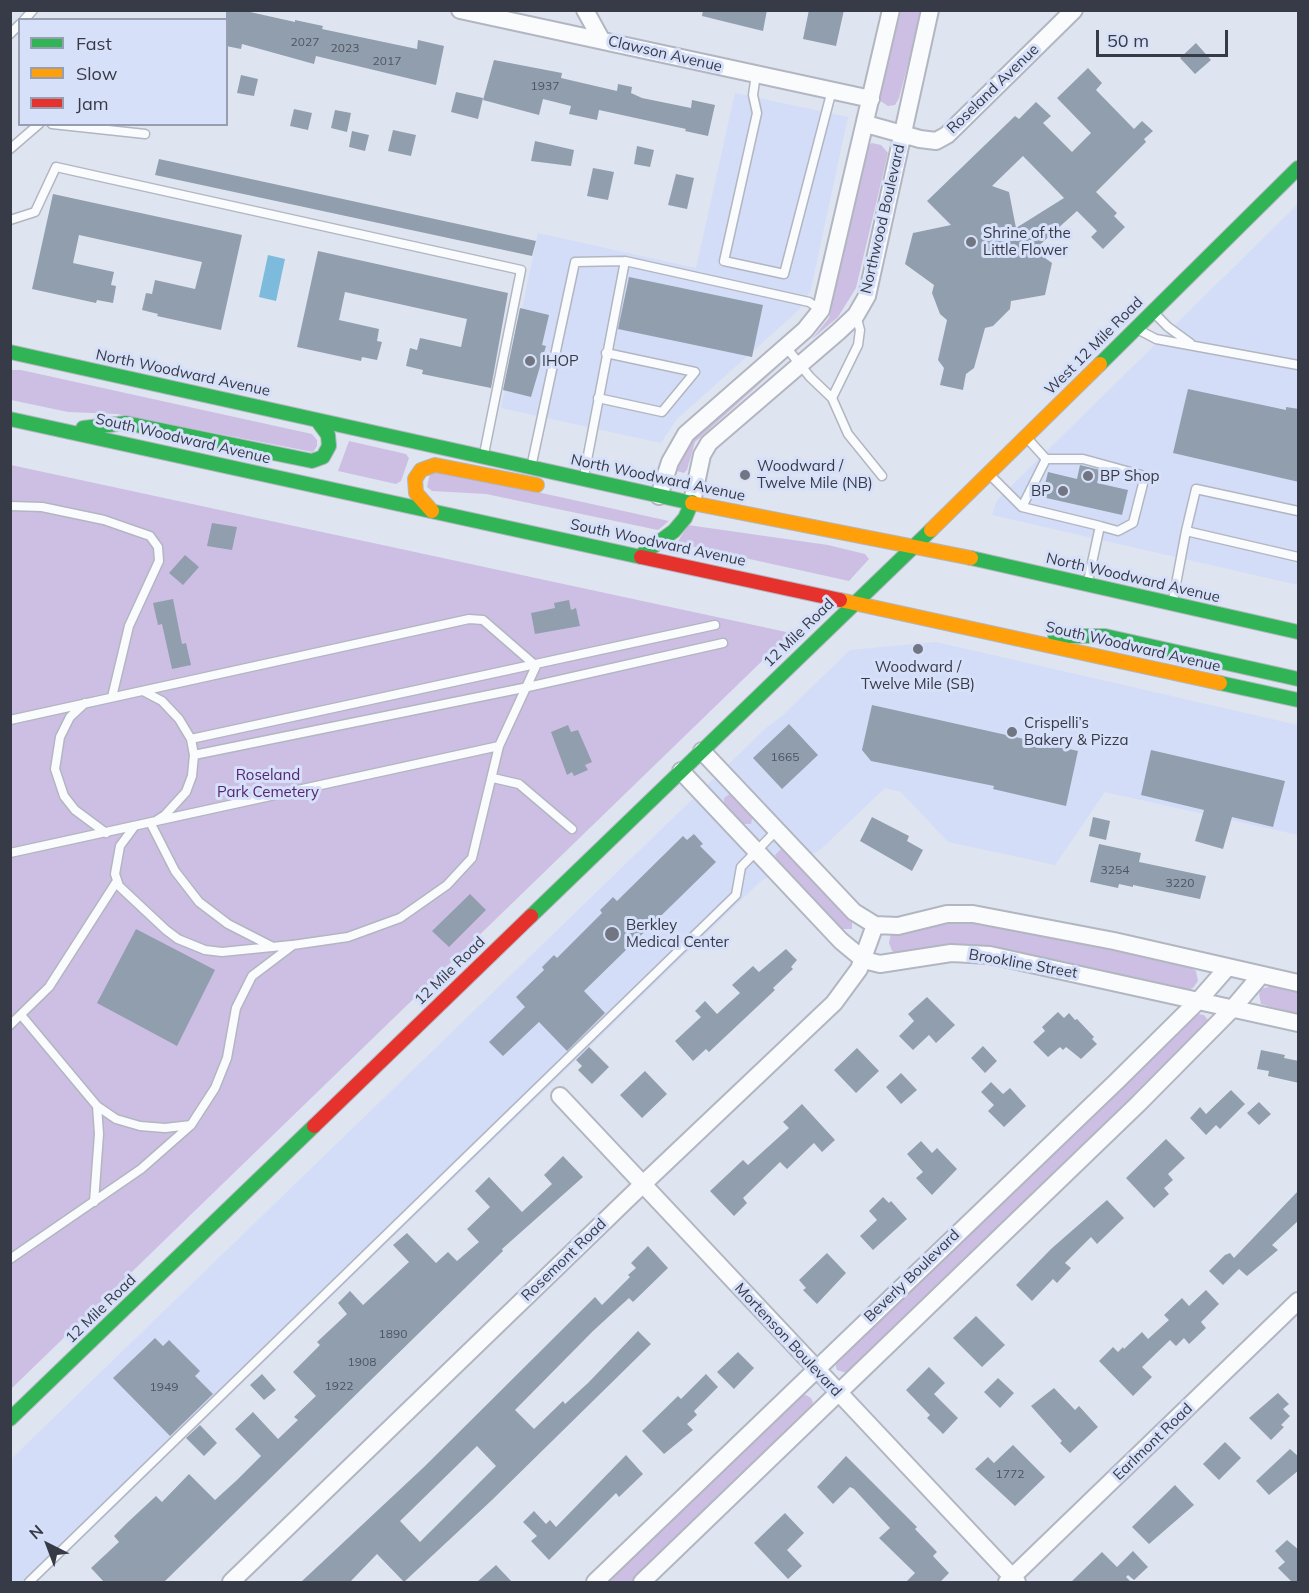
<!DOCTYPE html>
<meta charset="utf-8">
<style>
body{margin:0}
#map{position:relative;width:1309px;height:1593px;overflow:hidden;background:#dfe4f1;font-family:Mulish,sans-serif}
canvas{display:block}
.frame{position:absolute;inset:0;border:12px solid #373b48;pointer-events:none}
.legend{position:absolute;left:18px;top:18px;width:210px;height:108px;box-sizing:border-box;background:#d7e0f9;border:2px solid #979eb2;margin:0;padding:8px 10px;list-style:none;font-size:18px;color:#373b48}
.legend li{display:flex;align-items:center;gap:12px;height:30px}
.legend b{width:30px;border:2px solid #979eb2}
.north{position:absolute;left:18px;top:1515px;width:60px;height:60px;-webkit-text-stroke:4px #d7e0f9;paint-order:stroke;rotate:318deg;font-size:16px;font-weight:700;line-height:24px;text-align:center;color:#373b48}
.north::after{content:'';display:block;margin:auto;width:21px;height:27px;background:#373b48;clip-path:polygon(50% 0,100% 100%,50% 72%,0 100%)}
.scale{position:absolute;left:1096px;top:30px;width:132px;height:27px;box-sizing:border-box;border:3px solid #373b48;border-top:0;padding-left:8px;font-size:18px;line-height:21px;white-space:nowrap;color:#373b48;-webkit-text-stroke:4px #d7e0f9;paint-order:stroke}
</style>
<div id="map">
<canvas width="1309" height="1593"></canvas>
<div class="frame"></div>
<ul class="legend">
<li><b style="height:8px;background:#30b455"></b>Fast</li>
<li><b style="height:8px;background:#ff9f0a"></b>Slow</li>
<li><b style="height:8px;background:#e5322d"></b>Jam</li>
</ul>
<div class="north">N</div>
<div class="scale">50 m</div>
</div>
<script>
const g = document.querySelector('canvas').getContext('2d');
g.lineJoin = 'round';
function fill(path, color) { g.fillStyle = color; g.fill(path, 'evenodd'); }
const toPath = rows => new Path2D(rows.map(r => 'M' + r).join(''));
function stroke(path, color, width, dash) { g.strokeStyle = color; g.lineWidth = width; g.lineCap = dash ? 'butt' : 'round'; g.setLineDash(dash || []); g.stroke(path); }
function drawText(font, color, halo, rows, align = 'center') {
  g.font = font + ' Mulish,sans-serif'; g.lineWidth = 6; g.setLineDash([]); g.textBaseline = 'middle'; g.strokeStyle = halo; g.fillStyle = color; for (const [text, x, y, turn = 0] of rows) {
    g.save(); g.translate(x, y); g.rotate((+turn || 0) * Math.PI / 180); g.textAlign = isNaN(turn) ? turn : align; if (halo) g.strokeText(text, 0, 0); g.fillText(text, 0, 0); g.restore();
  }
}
const built = toPath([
 [735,93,848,117,811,289,799,310,677,419,661,443,501,408,538,233,696,268],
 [1298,204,1298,585,992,515,997,500],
 [936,642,1298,725,1298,835,1105,792,1055,865,948,842,901,792,885,788,820,850,761,881,37,1582,11,1582,11,1459,766,728,783,715,850,650]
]);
const green = toPath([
 [901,11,922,11,899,98,895,105,888,106,879,100,879,96],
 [872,143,881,145,888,153,856,288,838,317,812,339,829,318,831,311,835,286,868,145],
 [784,362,695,442,687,470,684,473,677,471,678,462,695,438],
 [11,370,21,370,312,434,317,440,317,446,313,452,117,414,68,412,11,400],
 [349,441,406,454,409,458,401,481,396,484,338,471],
 [11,465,791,633,11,1389],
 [437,470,669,521,658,530,653,529,486,494,432,491,427,487,430,473],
 [688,525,828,545,865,554,869,559,849,581,677,543],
 [731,793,753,814,751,824,744,824,724,804,724,798],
 [781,849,785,850,852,920,852,929,842,929,777,860,775,855],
 [981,921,1184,964,1196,971,1198,981,1193,988,1187,990,980,945,948,945,898,954,892,951,889,943,891,933,932,922],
 [1275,985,1298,991,1298,1015,1261,1004,1259,994,1261,989],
 [1198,1014,1204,1015,1208,1020,1207,1025,847,1373,837,1370,835,1363,1193,1015],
 [799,1395,806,1395,811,1398,813,1402,809,1412,631,1582,606,1582]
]);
const water = toPath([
 [268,255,285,259,276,301,259,297]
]);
const building = toPath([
 [226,10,241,10,295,22,295,20,323,26,322,29,417,49,418,40,444,46,436,85,316,56,314,64,242,44,241,49,226,46],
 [703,10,767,10,763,31,702,16],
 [809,10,844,10,836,46,803,39],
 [1196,43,1211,60,1195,74,1180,58],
 [494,60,562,73,561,78,617,91,618,84,632,87,631,93,642,98,691,108,692,100,715,105,708,136,685,131,686,129,599,110,597,120,569,114,571,106,543,99,539,115,483,100],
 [1088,68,1102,83,1096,90,1134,129,1142,121,1153,131,1144,139,1146,142,1096,192,1117,213,1114,216,1125,227,1103,249,1091,237,1097,231,1077,211,1034,250,1052,263,1045,295,1011,301,1010,309,993,326,985,328,974,368,966,374,963,390,940,385,944,368,938,360,947,320,940,314,932,293,934,285,905,264,913,233,951,225,927,201,1015,116,1019,119,1036,102,1051,116,1043,123,1072,152,1091,133,1057,98],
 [1023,156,1064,198,1016,228,1009,192,992,186],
 [241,75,258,79,254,96,237,93],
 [456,92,483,98,478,119,451,112],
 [294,109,312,113,308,130,290,126],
 [335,110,351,113,347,132,331,128],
 [393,130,416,135,411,156,388,151],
 [352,131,369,135,365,151,349,147],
 [535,141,574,150,571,166,531,161],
 [637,146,654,150,650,167,634,164],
 [159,159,536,241,532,256,155,175],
 [593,168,614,172,608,200,587,196],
 [676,174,694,178,687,209,668,205],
 [53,194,242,235,221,330,157,316,158,314,142,310,146,293,152,294,155,280,195,289,202,262,79,235,73,263,114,272,111,285,116,286,113,303,97,300,96,303,32,289],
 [318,251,508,293,491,388,422,374,423,370,406,366,410,348,417,350,420,338,461,347,467,319,345,292,339,320,379,329,377,341,382,342,377,360,362,357,361,361,297,347],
 [629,277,763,305,752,357,618,329],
 [520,308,549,315,542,345,546,346,531,397,503,390],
 [1188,389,1286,410,1286,407,1299,409,1299,482,1173,453],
 [1080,465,1100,470,1097,483,1128,490,1122,515,1042,497,1048,472,1077,479],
 [212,523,237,527,232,550,207,546],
 [185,555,199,567,183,585,169,573],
 [173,599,182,644,186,643,191,665,172,669,162,624,158,625,153,603],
 [569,600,571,610,576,608,580,626,535,634,531,613,555,608,554,603],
 [872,705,1078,751,1066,806,993,789,994,786,871,761,862,750],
 [789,724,818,755,782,789,753,758],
 [568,725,571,732,578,730,592,762,585,765,588,770,574,776,572,772,567,775,551,732],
 [1151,750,1285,781,1273,827,1232,817,1223,849,1195,841,1204,810,1141,795],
 [872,817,909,836,907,841,923,850,912,871,860,841],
 [1093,817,1110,821,1106,840,1089,836],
 [694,834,703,844,700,846,716,862,584,991,605,1013,567,1051,539,1022,503,1056,489,1042,525,1007,516,997,544,970,542,967,554,955,557,958,602,913,600,910,613,897,617,901,683,836,687,840],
 [1099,844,1141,853,1139,862,1206,876,1200,899,1133,885,1133,887,1119,884,1118,888,1090,882],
 [470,894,486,910,449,947,432,931],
 [136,929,215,970,177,1046,97,1003],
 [786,949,797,960,791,967,793,969,773,988,775,990,709,1052,706,1049,693,1061,675,1041,701,1017,695,1011,705,1001,717,1014,740,993,732,985,753,966,759,972],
 [927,997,955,1025,936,1043,929,1035,913,1050,899,1036,914,1021,908,1014],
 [1058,1012,1064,1018,1069,1013,1075,1020,1077,1019,1094,1037,1092,1039,1097,1044,1081,1059,1066,1047,1063,1050,1060,1047,1048,1057,1033,1042,1045,1031,1042,1027],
 [983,1046,997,1061,985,1073,971,1058],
 [589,1047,609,1067,592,1084,578,1070,582,1066,576,1060],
 [857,1048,879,1071,856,1093,834,1070],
 [1261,1050,1285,1055,1284,1058,1299,1061,1299,1083,1268,1076,1269,1071,1257,1069],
 [645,1071,667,1094,642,1118,620,1095],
 [901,1073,917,1090,901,1104,886,1087],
 [991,1082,1003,1094,1010,1088,1026,1106,1004,1127,988,1111,994,1105,981,1092],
 [1231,1090,1245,1104,1220,1129,1216,1125,1206,1135,1190,1118,1200,1107,1206,1114],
 [1259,1102,1271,1114,1259,1125,1247,1113],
 [802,1104,835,1140,822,1152,814,1143,787,1169,780,1162,743,1198,747,1203,734,1216,710,1191,743,1160,748,1165,789,1128,783,1122],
 [1166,1139,1185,1158,1168,1174,1173,1180,1164,1188,1169,1194,1154,1208,1126,1178],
 [921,1141,932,1153,937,1148,957,1169,932,1195,916,1178,923,1172,907,1154],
 [563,1156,583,1177,502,1249,503,1251,164,1582,104,1582,91,1568,119,1542,114,1536,127,1523,156,1496,162,1502,189,1474,215,1500,237,1480,261,1456,235,1429,253,1412,278,1439,298,1420,294,1417,316,1396,293,1372,320,1345,317,1342,347,1314,338,1303,350,1291,363,1305,409,1262,393,1245,407,1233,436,1263,448,1252,457,1261,479,1242,467,1229,490,1207,475,1191,489,1177,522,1212,552,1184,544,1175],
 [1299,1190,1299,1220,1272,1245,1278,1250,1247,1276,1239,1269,1223,1285,1209,1271,1225,1255,1230,1253,1234,1258],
 [883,1197,889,1203,891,1201,907,1219,873,1250,860,1236,877,1220,869,1211],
 [1107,1200,1124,1218,1097,1244,1091,1237,1065,1263,1071,1268,1057,1283,1053,1279,1032,1301,1016,1285,1051,1249],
 [648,1246,668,1268,633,1302,629,1298,593,1331,515,1410,534,1429,563,1401,565,1404,588,1383,638,1331,651,1344,492,1500,404,1582,377,1554,350,1582,301,1582,424,1467,595,1297,602,1305,630,1277,628,1275,636,1268,631,1263],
 [477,1446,496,1466,420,1542,400,1521],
 [827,1253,846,1273,817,1304,803,1290,806,1288,799,1280],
 [1206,1290,1219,1304,1201,1322,1206,1328,1189,1344,1184,1338,1176,1346,1170,1340,1142,1367,1152,1377,1133,1396,1099,1361,1113,1347,1118,1352,1123,1347,1124,1349,1142,1332,1148,1339,1169,1320,1164,1315,1182,1298,1189,1306],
 [976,1316,1005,1345,982,1367,953,1338],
 [155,1338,163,1346,169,1340,200,1371,195,1376,213,1394,170,1436,113,1378],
 [738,1352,754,1368,734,1389,717,1372],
 [929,1367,945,1383,934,1394,958,1418,943,1434,927,1418,930,1415,906,1390],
 [262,1374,276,1390,264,1400,250,1385],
 [706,1374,718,1387,694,1411,697,1415,687,1424,693,1430,664,1454,642,1431,678,1396,681,1399],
 [998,1378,1014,1393,1000,1408,984,1392],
 [1054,1388,1075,1410,1079,1406,1098,1427,1070,1453,1060,1443,1062,1441,1031,1406],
 [1278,1393,1289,1404,1283,1409,1290,1416,1281,1425,1284,1427,1271,1440,1249,1418],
 [200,1425,217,1443,204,1456,186,1438],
 [1225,1442,1241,1458,1219,1480,1203,1464],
 [1013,1445,1045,1477,1015,1506,975,1469,988,1457,994,1463],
 [1290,1449,1299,1457,1299,1470,1269,1495,1256,1481],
 [626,1455,643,1474,619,1497,616,1493,549,1560,531,1541,537,1536,523,1522,534,1511,546,1524,550,1520,556,1527],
 [846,1456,917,1527,915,1529,937,1552,933,1556,949,1573,940,1582,906,1582,915,1573,879,1538,890,1528,854,1489,850,1487,833,1504,817,1487],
 [1175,1485,1194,1505,1149,1544,1132,1527],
 [785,1513,804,1533,787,1550,802,1566,788,1579,754,1543],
 [1287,1540,1299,1550,1299,1582,1292,1582,1278,1568,1285,1562,1275,1551],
 [1133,1551,1148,1567,1134,1580,1128,1575,1126,1577,1131,1582,1071,1582,1102,1552,1117,1567],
 [496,1565,512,1582,477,1582]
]);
const lane = toPath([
 [24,20,33,10],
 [10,34,20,24],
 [756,74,753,95,757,113,724,261,784,274,832,90],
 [52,124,145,134],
 [10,149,39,124],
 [10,220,35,212,56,167,521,270,484,454],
 [1154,313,1168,327,1190,343],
 [1139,330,1156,339,1298,365],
 [786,347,810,377,832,398,848,434,882,476],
 [598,398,662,412,695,372,606,353],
 [832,398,858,345,860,330,856,315],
 [1046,459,1083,459,1145,476,1133,523,1118,531,1100,526],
 [532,463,575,262,625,261],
 [990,475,1022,507,1100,526,1088,581],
 [584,476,625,261,809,302,821,310],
 [10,506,42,507,104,520,150,536,158,547,159,561,129,626,112,697],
 [1022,507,1046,459,1026,437],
 [1186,531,1196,489,1298,511],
 [1173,600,1186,531,1298,557],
 [143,691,162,701,179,719,191,739,194,755,192,776,186,792,165,815,151,824,175,871,199,902,228,924,271,946],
 [85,703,70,717,60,737,55,769,64,796,75,810,106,833],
 [10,720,469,619,483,620,536,666,499,746,472,858,447,885,400,918,348,937,293,945,252,976,236,1008,227,1058,215,1088,191,1125,141,1169,10,1259],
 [191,739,715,625],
 [194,755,528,687,723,643],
 [493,778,519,784,572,829],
 [134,827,120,846,115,874,119,886,166,930,178,939,205,950,222,952,292,945],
 [10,853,499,746],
 [21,1015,97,1106,116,1119,140,1126,165,1128,191,1125],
 [10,1025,49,987,117,881],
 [94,1202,99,1134,97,1106],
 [29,1582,736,895,741,867,776,831]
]);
const street = toPath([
 [460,10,871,99],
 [585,10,601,39],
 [866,124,920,139,936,141,947,135,1074,10],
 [659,496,670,462,686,434,805,330,821,310,891,10],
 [692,502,702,455,709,443,838,332,856,315,867,296,930,10],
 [702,751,854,912,875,925,898,926,947,914,973,914,1114,941,1298,983],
 [681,771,841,941,864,960,880,964,951,953,990,955,1298,1023],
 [560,1096,1017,1582],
 [231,1582,642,1185,834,1003,859,969,875,925],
 [595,1582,1117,1081,1199,1000,1227,968],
 [642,1582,1138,1104,1233,1008,1261,975],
 [1007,1582,1298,1301]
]);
const fast = toPath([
 [10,352,692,503],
 [1100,364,1298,168],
 [10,419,641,557],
 [83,428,126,423,312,461,323,457,329,446,328,435,317,420],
 [640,556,674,531,685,518,692,502],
 [971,558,1298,632],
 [1055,636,1105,636,1298,679],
 [1220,683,1298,700],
 [531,916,931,530],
 [10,1419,314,1126]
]);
const slow = toPath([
 [692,503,971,558],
 [432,511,416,493,415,479,421,470,435,465,537,485],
 [931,530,1100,364],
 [840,600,1220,683]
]);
const jam = toPath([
 [641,557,840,600],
 [314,1126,531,916]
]);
const markers = [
 [971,242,6,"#727683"],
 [530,361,6,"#727683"],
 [745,475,6,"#727683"],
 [1088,476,6,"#727683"],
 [1063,491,6,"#727683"],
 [918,649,6,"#727683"],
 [1012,732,6,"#727683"],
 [612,934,8,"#727683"]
];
const numberNames = [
 ["2027",305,42],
 ["2023",345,48],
 ["2017",387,61],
 ["1937",545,86],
 ["1665",785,757],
 ["3254",1115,870],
 ["3220",1180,883],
 ["1890",393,1334],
 ["1908",362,1362],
 ["1922",339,1386],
 ["1949",164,1387],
 ["1772",1010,1474]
];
const streetNames = [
 ["Clawson Avenue",665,54,13],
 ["Roseland Avenue",993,89,-44],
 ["Northwood Boulevard",883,219,-77],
 ["West 12 Mile Road",1094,346,-45],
 ["North Woodward Avenue",183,373,12],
 ["South Woodward Avenue",183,439,13],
 ["North Woodward Avenue",658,478,12],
 ["South Woodward Avenue",658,543,12],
 ["North Woodward Avenue",1133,578,13],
 ["12 Mile Road",799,633,-44],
 ["South Woodward Avenue",1133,647,13],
 ["Brookline Street",1023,964,10],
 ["12 Mile Road",450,971,-44],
 ["Rosemont Road",564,1260,-44],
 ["Beverly Boulevard",912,1276,-44],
 ["12 Mile Road",101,1309,-44],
 ["Mortenson Boulevard",788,1340,47],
 ["Earlmont Road",1153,1442,-44]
];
const poiNames = [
 ["Shrine of the",983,233],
 ["Little Flower",983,250],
 ["IHOP",542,361],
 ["Woodward /",757,466],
 ["Twelve Mile (NB)",757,483],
 ["BP Shop",1100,476],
 ["BP",1051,491,"right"],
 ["Woodward /",918,667,"center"],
 ["Twelve Mile (SB)",918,684,"center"],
 ["Crispelli’s",1024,723],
 ["Bakery & Pizza",1024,740],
 ["Berkley",626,925],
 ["Medical Center",626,942]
];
const parkNames = [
 ["Roseland",268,775],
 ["Park Cemetery",268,792]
];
fill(built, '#d3ddf8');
fill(green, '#cdbfe3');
fill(water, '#7cbbdb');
fill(building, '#919eae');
stroke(lane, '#b2b6c1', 11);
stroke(street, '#b2b6c1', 20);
stroke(fast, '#b2b6c1', 16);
stroke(slow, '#b2b6c1', 16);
stroke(jam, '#b2b6c1', 16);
stroke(lane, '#fafbfd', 8);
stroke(street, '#fafbfd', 16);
stroke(fast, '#30b455', 14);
stroke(slow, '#ff9f0a', 14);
stroke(jam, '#e5322d', 14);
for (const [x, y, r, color] of markers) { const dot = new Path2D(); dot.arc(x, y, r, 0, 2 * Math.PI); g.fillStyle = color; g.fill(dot); stroke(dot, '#d7e0f9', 2); }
drawText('12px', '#4e5462', null, numberNames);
drawText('15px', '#373b48', '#d7e0f9', streetNames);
drawText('15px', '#373b48', '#d7e0f9', poiNames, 'left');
drawText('15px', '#552574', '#d7e0f9', parkNames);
</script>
